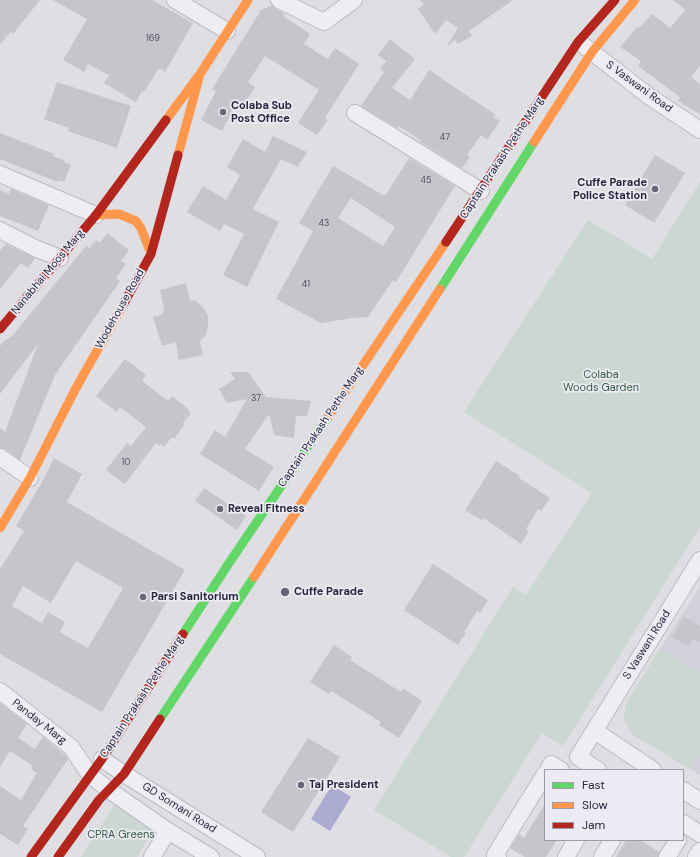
<!DOCTYPE html>
<style>
body{margin:0}
#map{position:relative;width:700px;height:857px;overflow:hidden;background:#dedee3;font-family:"DM Sans",sans-serif}
canvas{display:block}
.legend{position:absolute;left:544px;top:769px;width:140px;height:72px;box-sizing:border-box;background:#ecebf4;border:1px solid #9e9cab;margin:0;padding:5px 7px;list-style:none;font-size:12px;color:#29253d}
.legend li{display:flex;align-items:center;gap:8px;height:20px}
.legend b{width:20px;border:1px solid #9e9cab}
</style>
<div id="map">
<canvas width="700" height="857"></canvas>
<ul class="legend">
<li><b style="height:5px;background:#63d668"></b>Fast</li>
<li><b style="height:5px;background:#ff974d"></b>Slow</li>
<li><b style="height:5px;background:#b3261e"></b>Jam</li>
</ul>
</div>
<script>
const g = document.querySelector('canvas').getContext('2d');
g.lineJoin = 'round';
function fill(path, color) { g.fillStyle = color; g.fill(path, 'evenodd'); }
const toPath = rows => new Path2D(rows.map(r => 'M' + r).join(''));
function stroke(path, color, width, dash) { g.strokeStyle = color; g.lineWidth = width; g.lineCap = dash ? 'butt' : 'round'; g.setLineDash(dash || []); g.stroke(path); }
function drawText(font, color, halo, rows, align = 'center') {
  g.font = font + ' "DM Sans",sans-serif'; g.lineWidth = 3.5; g.setLineDash([]); g.textBaseline = 'middle'; g.strokeStyle = halo; g.fillStyle = color; for (const [text, x, y, turn = 0] of rows) {
    g.save(); g.translate(x, y); g.rotate((+turn || 0) * Math.PI / 180); g.textAlign = isNaN(turn) ? turn : align; if (halo) g.strokeText(text, 0, 0); g.fillText(text, 0, 0); g.restore();
  }
}
const built = toPath([
 [700,586,700,775,632,734,624,718,627,701]
]);
const green = toPath([
 [700,182,700,527,563,746,542,733,464,857,451,857,374,810,513,587,526,595,592,493,464,412,588,220,652,259],
 [660,649,700,672,700,753,690,769,632,734,624,718,627,701],
 [114,805,154,829,137,857,81,857]
]);
const water = toPath([
 [332,785,351,797,330,831,311,819]
]);
const building = toPath([
 [0,0,40,0,13,34,10,32,0,45],
 [53,0,152,0,193,23,165,72,159,68,144,92,142,91,136,102,104,83,109,75,88,64,84,72,63,60,87,19],
 [420,0,513,0,469,31,472,36,458,44,455,40,446,47,458,28,446,20,435,34,418,9,424,5],
 [673,0,700,0,700,66,691,77,700,84,700,114,678,101,680,97,638,66,641,61,620,47,637,27,639,28,652,14,670,28,685,10],
 [272,6,285,14,283,16,309,33,309,37,304,44,328,59,335,48,359,64,325,118,328,120,317,135,298,123,319,90,265,56,248,82,255,87,243,107,236,103,222,131,201,120,216,91,212,89,261,10],
 [390,39,415,59,392,88,410,100,429,70,496,115,494,117,500,121,487,140,481,135,467,155,470,157,462,168,419,141,420,140,399,126,397,128,361,106,384,72,380,69,386,61,378,55],
 [57,82,131,106,117,148,68,131,69,128,44,119],
 [0,133,54,154,53,156,64,160,64,162,71,165,64,182,58,180,58,182,0,159],
 [273,136,307,152,298,167,281,159,253,209,279,222,247,287,223,275,244,234,224,224,220,231,187,212,203,186,226,200,240,175,227,167,243,139,265,152],
 [655,155,685,173,654,223,625,205],
 [409,158,455,186,396,282,393,280,368,317,353,318,321,323,276,299,313,231,299,223,333,166,385,196],
 [351,198,395,227,383,246,338,218],
 [11,189,49,205,38,231,0,216,0,190,9,194],
 [107,233,129,250,121,261,126,264,116,278,120,281,55,375,20,460,5,449,0,448,0,428,5,432,38,344,0,394,0,346,4,341,12,336,86,246,89,248,96,240,100,243],
 [6,244,35,258,28,268,21,263,0,289,0,250],
 [186,283,190,300,196,301,203,307,208,316,208,326,206,335,200,341,203,355,179,360,176,342,162,346,153,317,161,315,164,309,160,290],
 [125,359,146,375,142,381,168,401,172,396,189,410,188,411,191,413,183,423,184,425,174,439,172,437,164,447,161,444,159,446,156,443,125,484,106,470,127,443,131,446,146,427,120,407,117,412,96,396],
 [230,372,248,372,266,397,311,401,307,416,296,416,294,438,274,435,269,414,245,449,274,467,259,491,200,454,215,430,225,437,247,399,227,403,219,389,235,379],
 [54,458,82,474,67,502,185,570,102,712,0,654,0,569,24,531,16,526,41,484],
 [76,561,123,588,88,648,60,632,65,622,48,612,42,623,12,606,23,586,51,603],
 [496,461,520,476,519,478,550,498,541,511,538,509,526,529,529,531,521,544,484,518,483,521,465,510],
 [204,488,246,516,237,530,195,501],
 [433,564,488,600,480,613,477,611,464,632,466,633,458,645,404,610],
 [684,616,700,626,700,642,693,639,689,647,672,637],
 [334,645,352,657,350,660,401,692,403,688,422,701,399,738,379,725,381,722,331,691,329,694,310,682],
 [0,703,27,724,18,738,35,749,43,737,64,754,68,759,23,826,28,829,18,845,0,834,0,786,21,800,37,773,31,769,33,766,10,751,0,767],
 [308,738,340,757,293,832,261,812],
 [545,804,545,840,557,840,546,857,525,857,510,848,519,834,524,838],
 [626,840,640,840,659,852,658,857,616,857]
]);
const street = toPath([
 [175,0,227,31],
 [279,0,324,22,354,0],
 [583,45,650,97,700,130],
 [355,113,481,191],
 [0,174,96,215],
 [0,230,37,249,60,258],
 [0,457,30,478],
 [0,691,71,747,90,775,109,790,168,831,211,857],
 [595,731,653,770],
 [102,759,124,774,257,857],
 [548,770,551,764,561,770],
 [598,770,578,757,700,560],
 [683,790,700,801],
 [683,823,700,834],
 [152,857,168,831],
 [498,857,495,855,545,774],
 [566,857,576,840],
 [602,857,612,840],
 [667,857,678,840],
 [696,857,700,851]
]);
const fast = toPath([
 [440,289,534,142],
 [183,634,229,563,328,417],
 [160,719,254,577]
]);
const slow = toPath([
 [166,120,200,74,248,0],
 [534,142,592,52,635,0],
 [178,155,200,74],
 [96,215,119,214,136,221,141,228,151,254],
 [328,417,446,242],
 [0,528,30,478,76,388,124,303],
 [254,577,440,289]
]);
const jam = toPath([
 [446,242,578,42,615,0],
 [124,303,151,254,178,155],
 [0,329,96,215,166,120],
 [31,857,102,759,183,634],
 [58,857,99,800,124,774,160,719]
]);
const markers = [
 [223,112,4,"#686677"],
 [655,189,4,"#686677"],
 [220,509,4,"#686677"],
 [285,592,5,"#686677"],
 [143,597,4,"#686677"],
 [301,785,4,"#686677"]
];
const numberNames = [
 ["169",153,39],
 ["47",445,138],
 ["45",426,181],
 ["43",324,224],
 ["41",306,285],
 ["37",256,399],
 ["10",126,463]
];
const streetNames = [
 ["S Vaswani Road",639,87,36],
 ["Captain Prakash Pethe Marg",502,158,-57],
 ["Nanabhai Moos Marg",48,272,-50],
 ["Wodehouse Road",120,309,-61],
 ["Captain Prakash Pethe Marg",321,427,-56],
 ["S Vaswani Road",647,645,-58],
 ["Captain Prakash Pethe Marg",142,697,-57],
 ["Panday Marg",39,722,38],
 ["GD Somani Road",179,808,32]
];
const poiNames = [
 ["Colaba Sub",231,106],
 ["Post Office",231,119],
 ["Cuffe Parade",647,183,"right"],
 ["Police Station",647,196,"right"],
 ["Reveal Fitness",228,509],
 ["Cuffe Parade",294,592],
 ["Parsi Sanitorium",151,597],
 ["Taj President",309,785]
];
const parkNames = [
 ["Colaba",601,375],
 ["Woods Garden",601,388],
 ["CPRA Greens",121,835]
];
fill(built, '#d3d1dc');
fill(green, '#cbd7d1');
fill(water, '#acaad1');
fill(building, '#c6c5cb');
stroke(street, '#bbbbc1', 18);
stroke(street, '#eeedf1', 16);
stroke(fast, '#63d668', 9);
stroke(slow, '#ff974d', 9);
stroke(jam, '#b3261e', 9);
for (const [x, y, r, color] of markers) { const dot = new Path2D(); dot.arc(x, y, r, 0, 2 * Math.PI); g.fillStyle = color; g.fill(dot); stroke(dot, '#ecebf4', 1.5); }
drawText('9px', '#524f62', null, numberNames);
drawText('11px', '#29253d', '#ecebf4', streetNames);
drawText('bold 11px', '#29253d', '#ecebf4', poiNames, 'left');
drawText('11px', '#32593f', '#ecebf4', parkNames);
</script>
